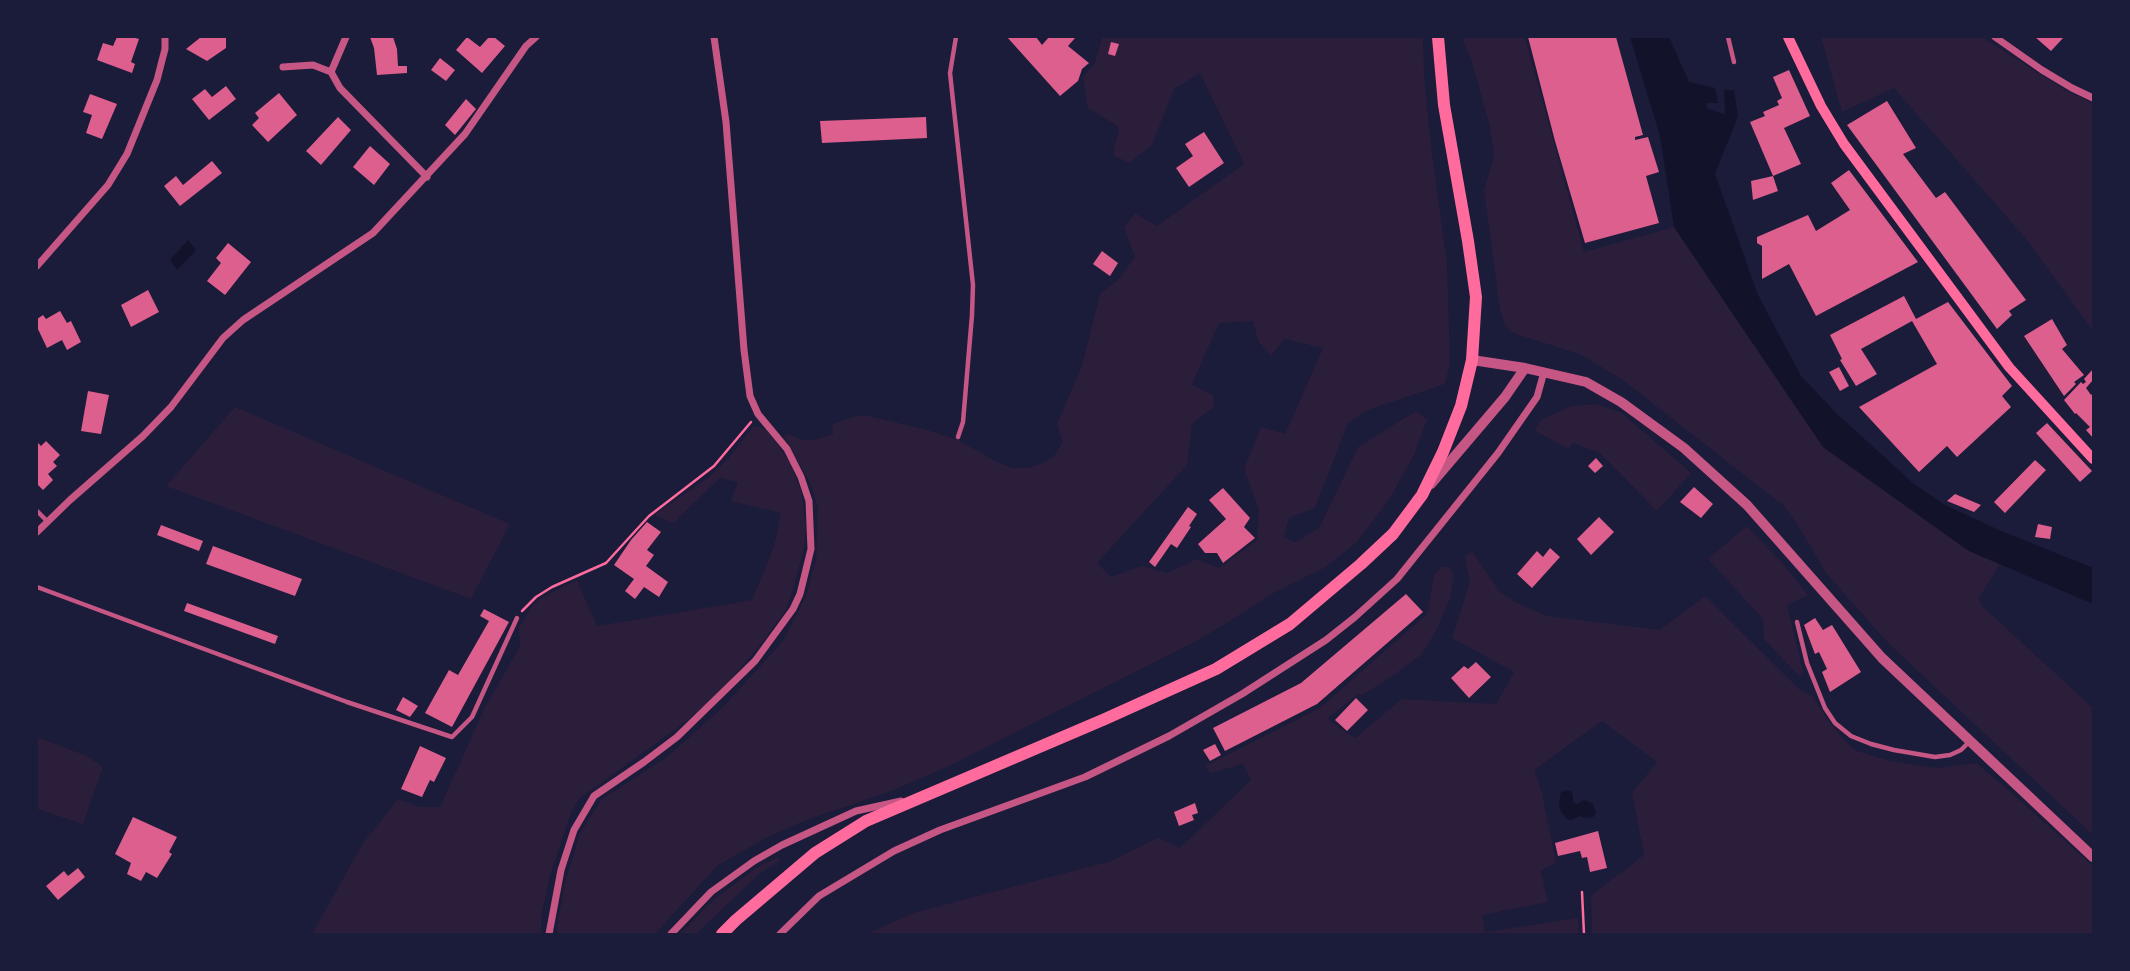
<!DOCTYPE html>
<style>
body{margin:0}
#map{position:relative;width:2130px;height:971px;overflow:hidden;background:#1b1b3a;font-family:Lora,serif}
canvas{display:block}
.frame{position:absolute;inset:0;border:38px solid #1b1b3a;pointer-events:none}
</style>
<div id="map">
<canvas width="2130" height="971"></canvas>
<div class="frame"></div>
</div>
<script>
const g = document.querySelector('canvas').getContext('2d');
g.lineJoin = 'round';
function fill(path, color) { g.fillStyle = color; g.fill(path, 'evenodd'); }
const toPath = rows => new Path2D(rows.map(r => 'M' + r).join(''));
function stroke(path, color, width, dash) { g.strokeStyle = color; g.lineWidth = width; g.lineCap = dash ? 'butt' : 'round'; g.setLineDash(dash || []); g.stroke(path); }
const green = toPath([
 [1102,37,1423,37,1424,74,1430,138,1447,264,1450,363,1445,384,1368,410,1348,423,1315,508,1289,518,1284,537,1295,542,1319,528,1358,447,1416,411,1427,420,1414,455,1389,500,1357,542,1324,568,1277,591,1204,637,949,766,894,790,804,821,764,839,717,866,655,934,558,934,557,926,565,883,580,833,602,799,667,757,722,708,783,641,806,596,816,560,818,507,810,483,784,436,789,434,801,440,814,440,833,434,832,424,856,416,868,416,924,429,956,439,999,463,1013,468,1027,468,1042,464,1054,456,1063,442,1057,424,1082,366,1100,294,1118,280,1135,257,1124,228,1135,213,1157,226,1244,164,1200,73,1174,89,1152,145,1129,163,1113,155,1119,127,1088,108,1083,77,1095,63],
 [1253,321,1258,341,1271,356,1284,339,1323,348,1285,434,1261,427,1244,469,1259,510,1257,540,1219,568,1197,559,1167,573,1142,566,1111,577,1097,563,1187,465,1192,424,1214,407,1213,395,1192,385,1219,323],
 [1462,37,1525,37,1584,252,1674,227,1823,447,1969,551,2000,564,1979,598,1981,605,2093,708,2093,835,1889,644,1826,573,1796,522,1784,506,1624,381,1582,355,1513,333,1504,324,1500,309,1484,191,1494,155,1490,127,1471,59],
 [1821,37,1982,37,2065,90,2093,103,2093,331,2027,240,1894,88,1842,112],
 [1595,404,1622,413,1691,473,1657,511,1600,453,1573,443,1568,449,1534,430,1542,419,1571,406],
 [235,407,510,524,471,599,166,486],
 [753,427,761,427,770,434,790,463,801,491,806,525,805,544,794,586,786,610,762,643,721,691,688,720,579,799,571,813,550,876,541,917,541,934,312,934,363,843,398,799,419,807,440,807,485,707,520,646,519,627,530,609,539,599,577,580,597,626,752,600,774,546,781,513,731,501,738,482,720,478,673,523,654,515,709,477,728,459],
 [1747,526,1784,565,1808,595,1787,605,1803,672,1799,676,1764,639,1763,619,1708,559],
 [1472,551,1499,591,1517,603,1547,616,1660,630,1705,596,1800,690,1812,696,1830,723,1848,744,1857,751,1890,761,1937,768,1976,763,2006,788,2093,866,2093,934,1592,934,1591,895,1644,855,1632,793,1657,762,1602,721,1534,770,1541,789,1556,862,1541,871,1548,902,1482,915,1485,932,1578,918,1579,934,867,934,913,913,1111,861,1158,838,1180,848,1251,780,1243,764,1210,773,1205,766,1320,708,1427,614,1434,575,1441,567,1449,567,1454,575,1450,598,1436,631,1422,654,1387,680,1362,695,1358,694,1327,719,1355,738,1402,699,1496,704,1514,672,1452,638,1470,582,1465,557],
 [37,737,87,756,103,767,83,824,37,809],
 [778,857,780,860,758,875,696,934,680,934,712,901,756,868]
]);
const water = toPath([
 [1630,37,1669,37,1689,82,1715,88,1718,103,1706,103,1707,108,1725,115,1724,90,1734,90,1738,116,1715,174,1758,295,1801,376,1837,414,1914,484,1945,505,1999,530,2093,568,2093,604,1969,551,1823,447,1674,227,1660,136],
 [188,240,196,250,177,270,170,260],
 [1567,790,1572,792,1574,803,1577,804,1584,800,1593,804,1596,813,1593,817,1586,818,1580,816,1572,820,1568,820,1561,812,1559,804,1561,792]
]);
const building = toPath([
 [117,37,132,37,139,39,131,62,135,64,132,73,97,60,103,43,113,46],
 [201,37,226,37,226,48,207,61,186,49],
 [370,37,393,37,397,49,398,66,407,66,407,73,377,75,374,48],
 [467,37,480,47,489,37,494,37,505,46,482,73,456,50],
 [1007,37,1036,37,1042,45,1049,37,1076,37,1068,46,1089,63,1082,69,1078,81,1060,96],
 [1528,37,1616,37,1643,135,1635,137,1635,140,1648,137,1659,172,1646,176,1659,223,1585,243,1555,141],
 [2035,37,2064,37,2051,51],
 [1111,42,1119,44,1115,56,1108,54],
 [440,58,455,70,446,81,431,70],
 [1789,70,1810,116,1784,128,1801,164,1773,176,1778,191,1753,200,1751,181,1773,176,1750,122,1765,116,1763,112,1779,105,1777,101,1782,98,1773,77],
 [226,86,236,99,209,120,192,99,205,89,212,97],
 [279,93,297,115,268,142,252,125,259,118,255,113],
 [90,94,117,104,102,139,86,133,92,115,83,112],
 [466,99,476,109,455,135,445,125],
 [1887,101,1916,148,1903,154,1936,198,1945,192,2026,300,2009,311,2012,315,1997,329,1847,125],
 [338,117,351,130,321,165,306,151],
 [926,117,927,138,822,143,820,121],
 [1204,132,1224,163,1189,187,1176,168,1193,156,1185,144],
 [370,146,390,164,374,185,353,167],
 [212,161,222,173,180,206,164,186,176,176,183,185],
 [1849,170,1918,262,1816,316,1789,264,1762,279,1762,246,1757,243,1757,237,1808,215,1816,231,1850,210,1831,183],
 [228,243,251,262,225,295,207,281,221,263,216,258],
 [1102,251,1118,263,1110,276,1093,264],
 [148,290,159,312,131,327,121,305],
 [1904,296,1916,319,1948,302,2012,386,2002,396,2011,407,1957,457,1947,446,1919,472,1859,407,1937,364,1912,321,1861,349,1877,374,1856,386,1840,360,1842,359,1830,335],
 [60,311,67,323,71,321,81,342,67,350,62,340,47,348,37,327,37,319,43,315,46,319],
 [2052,319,2067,345,2062,349,2084,375,2074,382,2076,384,2064,396,2024,336],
 [1839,367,1849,386,1840,391,1829,372],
 [2093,369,2093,380,2086,388,2091,395,2093,393,2093,438,2086,430,2090,427,2076,413,2075,414,2064,400,2081,382,2083,384,2086,382,2084,379],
 [88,391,109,395,101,434,81,431],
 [2047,423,2092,471,2080,482,2036,433],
 [46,441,60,455,53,462,57,466,48,474,53,480,43,490,37,484,37,442,41,446],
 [1596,458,1603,466,1595,473,1588,466],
 [2035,460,2046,470,2005,513,1994,502],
 [1694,487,1713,504,1701,518,1680,502],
 [1223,488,1250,518,1244,527,1255,538,1223,563,1217,553,1205,553,1198,544,1226,519,1209,500],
 [1955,494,1981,505,1974,512,1947,501],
 [1188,507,1197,514,1189,526,1191,527,1177,548,1171,544,1155,567,1149,562],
 [1599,517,1614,532,1591,555,1577,539],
 [647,522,661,532,647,550,654,555,646,566,668,582,659,597,644,587,635,599,625,591,634,579,614,565,631,540],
 [2038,524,2052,527,2050,539,2035,537],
 [161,525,203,541,199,551,157,535],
 [213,546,302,579,295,596,206,564],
 [1550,548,1560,557,1532,588,1517,574,1537,551,1543,557],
 [1406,594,1423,612,1317,704,1225,751,1213,728,1301,683],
 [187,603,278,636,275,644,184,611],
 [484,609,509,622,452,727,425,713,449,670,458,675,489,621,480,616],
 [1815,618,1823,630,1832,625,1861,672,1830,692,1822,672,1827,669,1819,652,1815,654,1804,625],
 [1476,662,1491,677,1469,698,1451,678,1464,666,1468,669],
 [403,697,418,706,410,717,396,710],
 [1356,698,1368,710,1347,731,1335,720],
 [1215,744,1221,755,1210,761,1203,750],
 [420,746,446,758,434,782,430,780,422,797,401,789],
 [1195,803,1198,813,1192,815,1194,820,1179,826,1174,812],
 [133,817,177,837,169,852,172,854,157,878,146,872,141,881,127,874,131,863,115,854],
 [1598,831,1607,868,1590,872,1587,857,1582,858,1580,851,1558,856,1555,843],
 [78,868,85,877,58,900,46,886,64,871,68,876]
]);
const path = toPath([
 [522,611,536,597,552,587,606,563,649,516,714,466,751,422],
 [1582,892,1584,934]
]);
const service = toPath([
 [956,37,950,73,973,285,972,315,963,422,958,437],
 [1728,37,1734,62],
 [37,511,47,521],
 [37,587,347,702,452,737,472,717,517,618],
 [1797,622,1807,663,1825,708,1835,723,1851,736,1871,744,1894,750,1935,757,1950,755,1961,750,1969,742]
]);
const minor = toPath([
 [1995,37,2042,70,2072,88,2093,98],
 [283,67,313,65,331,72,340,88,427,177],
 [331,72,346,37],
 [37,266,108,185,127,154,157,80,165,49,165,37],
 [37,532,70,500,143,436,171,407,223,338,243,320,373,233,465,134,526,46,536,37],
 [549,934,561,870,574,830,594,796,644,762,677,737,755,661,793,609,800,594,811,549,809,501,801,477,787,449,758,414,750,396,744,350,726,122,714,37],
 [671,934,711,892,754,861,782,845,856,811,901,801],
 [780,934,819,896,894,851,940,830,1085,777,1169,736,1242,694,1326,640,1355,617,1397,579,1498,453,1537,397,1544,372]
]);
const tertiary = toPath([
 [1472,360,1525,368,1586,382,1621,402,1684,448,1747,505,1882,658,2093,857],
 [1431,484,1505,397,1525,368]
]);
const secondary = toPath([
 [1788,37,1821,106,1844,144,2009,367,2093,459]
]);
const primary = toPath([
 [722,934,736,920,815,853,866,821,1105,719,1216,669,1290,624,1361,564,1393,534,1422,495,1443,452,1461,406,1472,360,1476,297,1468,241,1444,105,1438,37]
]);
fill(green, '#2a1e3b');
fill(water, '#12122b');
fill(building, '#dd5f8e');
stroke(path, '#ff6b9d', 2.5);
stroke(service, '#c65784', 4.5);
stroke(minor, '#c65784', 7);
stroke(tertiary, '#c65784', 10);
stroke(secondary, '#ff6b9d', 10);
stroke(primary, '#ff6b9d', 12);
</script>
